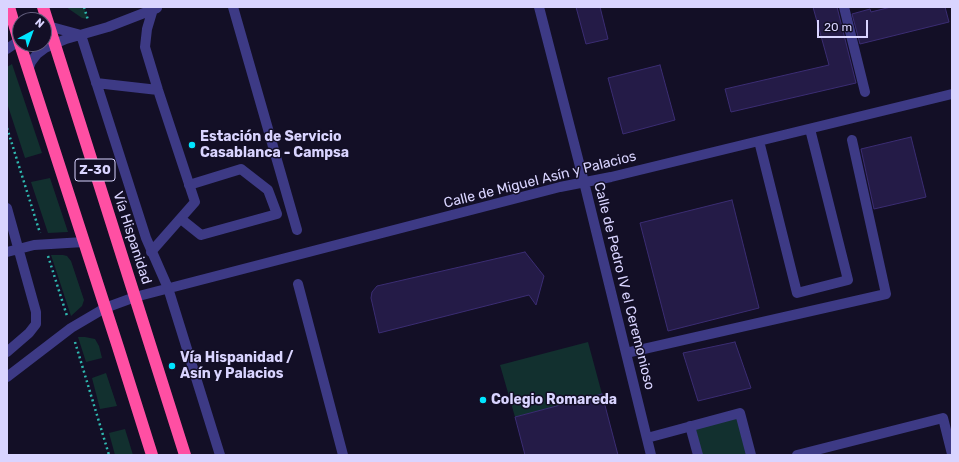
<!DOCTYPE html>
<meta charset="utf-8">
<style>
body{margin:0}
#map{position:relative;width:959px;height:462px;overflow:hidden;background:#130f26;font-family:Rubik,sans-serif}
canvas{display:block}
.frame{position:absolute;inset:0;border:8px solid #d9d4ff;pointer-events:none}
.north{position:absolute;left:12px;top:12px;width:40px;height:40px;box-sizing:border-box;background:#130f26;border:1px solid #625e7d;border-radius:50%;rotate:41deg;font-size:11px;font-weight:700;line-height:16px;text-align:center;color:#d9d4ff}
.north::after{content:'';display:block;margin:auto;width:14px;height:18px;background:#00e5ff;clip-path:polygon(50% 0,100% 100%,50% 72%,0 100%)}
.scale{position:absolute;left:817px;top:20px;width:51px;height:18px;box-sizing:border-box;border:2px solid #d9d4ff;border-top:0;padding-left:5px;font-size:12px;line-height:14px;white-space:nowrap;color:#d9d4ff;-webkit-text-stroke:3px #130f26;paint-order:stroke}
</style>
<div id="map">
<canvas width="959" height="462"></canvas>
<div class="frame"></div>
<div class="north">N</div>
<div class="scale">20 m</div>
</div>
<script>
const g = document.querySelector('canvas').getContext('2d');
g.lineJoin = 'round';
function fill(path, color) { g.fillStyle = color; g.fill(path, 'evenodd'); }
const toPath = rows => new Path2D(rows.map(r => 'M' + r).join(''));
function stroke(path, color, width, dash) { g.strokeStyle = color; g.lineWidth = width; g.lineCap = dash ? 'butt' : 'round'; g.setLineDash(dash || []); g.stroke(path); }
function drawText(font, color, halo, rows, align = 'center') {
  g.font = font + ' Rubik,sans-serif'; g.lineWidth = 3; g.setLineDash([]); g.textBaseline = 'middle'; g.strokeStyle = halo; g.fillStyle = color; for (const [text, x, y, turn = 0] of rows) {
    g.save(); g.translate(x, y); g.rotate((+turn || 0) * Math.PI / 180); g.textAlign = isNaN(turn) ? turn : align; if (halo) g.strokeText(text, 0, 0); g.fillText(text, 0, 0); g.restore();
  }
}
const green = toPath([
 [66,7,84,7,88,19,82,18],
 [12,64,42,153,25,158,7,103,7,67],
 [50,178,68,232,48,233,31,182],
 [51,255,63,255,67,256,71,261,84,300,82,306,71,316],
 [78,337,85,337,95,339,99,346,102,358,86,362],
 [588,342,602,394,515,417,500,365],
 [106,373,117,406,100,409,92,378],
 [738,414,748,455,702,455,695,427],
 [125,429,133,455,115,455,109,433]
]);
const building = toPath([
 [576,7,600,7,608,39,586,44,576,7],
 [813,7,837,7,856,83,731,112,725,89,829,65,813,7],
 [891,7,945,7,949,22,860,44,852,14,870,9,871,12,891,7],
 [660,65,675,120,623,134,608,78,660,65],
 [911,137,926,197,874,209,861,149,911,137],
 [732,200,759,308,668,331,640,223,732,200],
 [525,252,544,276,536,305,529,295,379,333,371,298,372,292,377,286,525,252],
 [735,342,751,388,698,401,683,353,735,342],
 [602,394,618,455,525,455,515,417,602,394]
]);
const path = toPath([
 [84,7,88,20],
 [7,128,40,233],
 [48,256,67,316],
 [75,342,109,455]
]);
const minor = toPath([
 [233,7,297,230],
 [539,7,584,182,651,455],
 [844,7,865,92],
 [44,25,81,35],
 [81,35,146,238,168,288,220,455],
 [7,49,20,40],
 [28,70,31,62,37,54,45,48,66,39,108,27,157,8],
 [96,83,158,90],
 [759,141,797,293,848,280,810,129],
 [7,208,36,312,36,324,29,333,7,352],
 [181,219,201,235,277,214,268,190,241,169,189,185],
 [7,252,34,245,84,242],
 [151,252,195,202,158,90,145,47,147,29,153,9],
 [298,284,343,455],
 [626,353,886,294,852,140],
 [7,377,71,328,105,308,135,297,560,187,611,177,952,94],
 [690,426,698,455],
 [647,438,740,413,751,455],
 [797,455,943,418,952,454]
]);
const highway = toPath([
 [9,7,20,44],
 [43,7,185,455],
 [20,44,118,347,152,455]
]);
const markers = [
 [192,145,4,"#00e5ff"],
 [172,366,4,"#00e5ff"],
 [483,400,4,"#00e5ff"]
];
const shields = [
 [95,170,40]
];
const shieldNames = [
 ["Z-30",95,170]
];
const poiNames = [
 ["Estación de Servicio",200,137],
 ["Casablanca - Campsa",200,153],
 ["Vía Hispanidad /",180,358],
 ["Asín y Palacios",180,374],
 ["Colegio Romareda",491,400]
];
const streetNames = [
 ["Calle de Miguel Asín y Palacios",540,180,-14],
 ["Vía Hispanidad",132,238,72],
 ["Calle de Pedro IV el Ceremonioso",624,286,76]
];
fill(green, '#12302f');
fill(building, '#241b47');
stroke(building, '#3b2d73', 1);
stroke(path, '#2fb8b0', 2.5, [2, 3]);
stroke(minor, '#3d3a85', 10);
stroke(highway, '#ff4fa3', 12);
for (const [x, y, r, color] of markers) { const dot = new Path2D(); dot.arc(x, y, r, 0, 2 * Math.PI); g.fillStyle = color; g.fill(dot); stroke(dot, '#130f26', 1.5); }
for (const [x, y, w] of shields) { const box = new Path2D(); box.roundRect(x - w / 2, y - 11, w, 22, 3); g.fillStyle = '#130f26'; g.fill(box); stroke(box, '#d9d4ff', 1); }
drawText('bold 13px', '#d9d4ff', null, shieldNames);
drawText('bold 14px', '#d9d4ff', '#130f26', poiNames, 'left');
drawText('14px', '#d9d4ff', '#130f26', streetNames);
</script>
